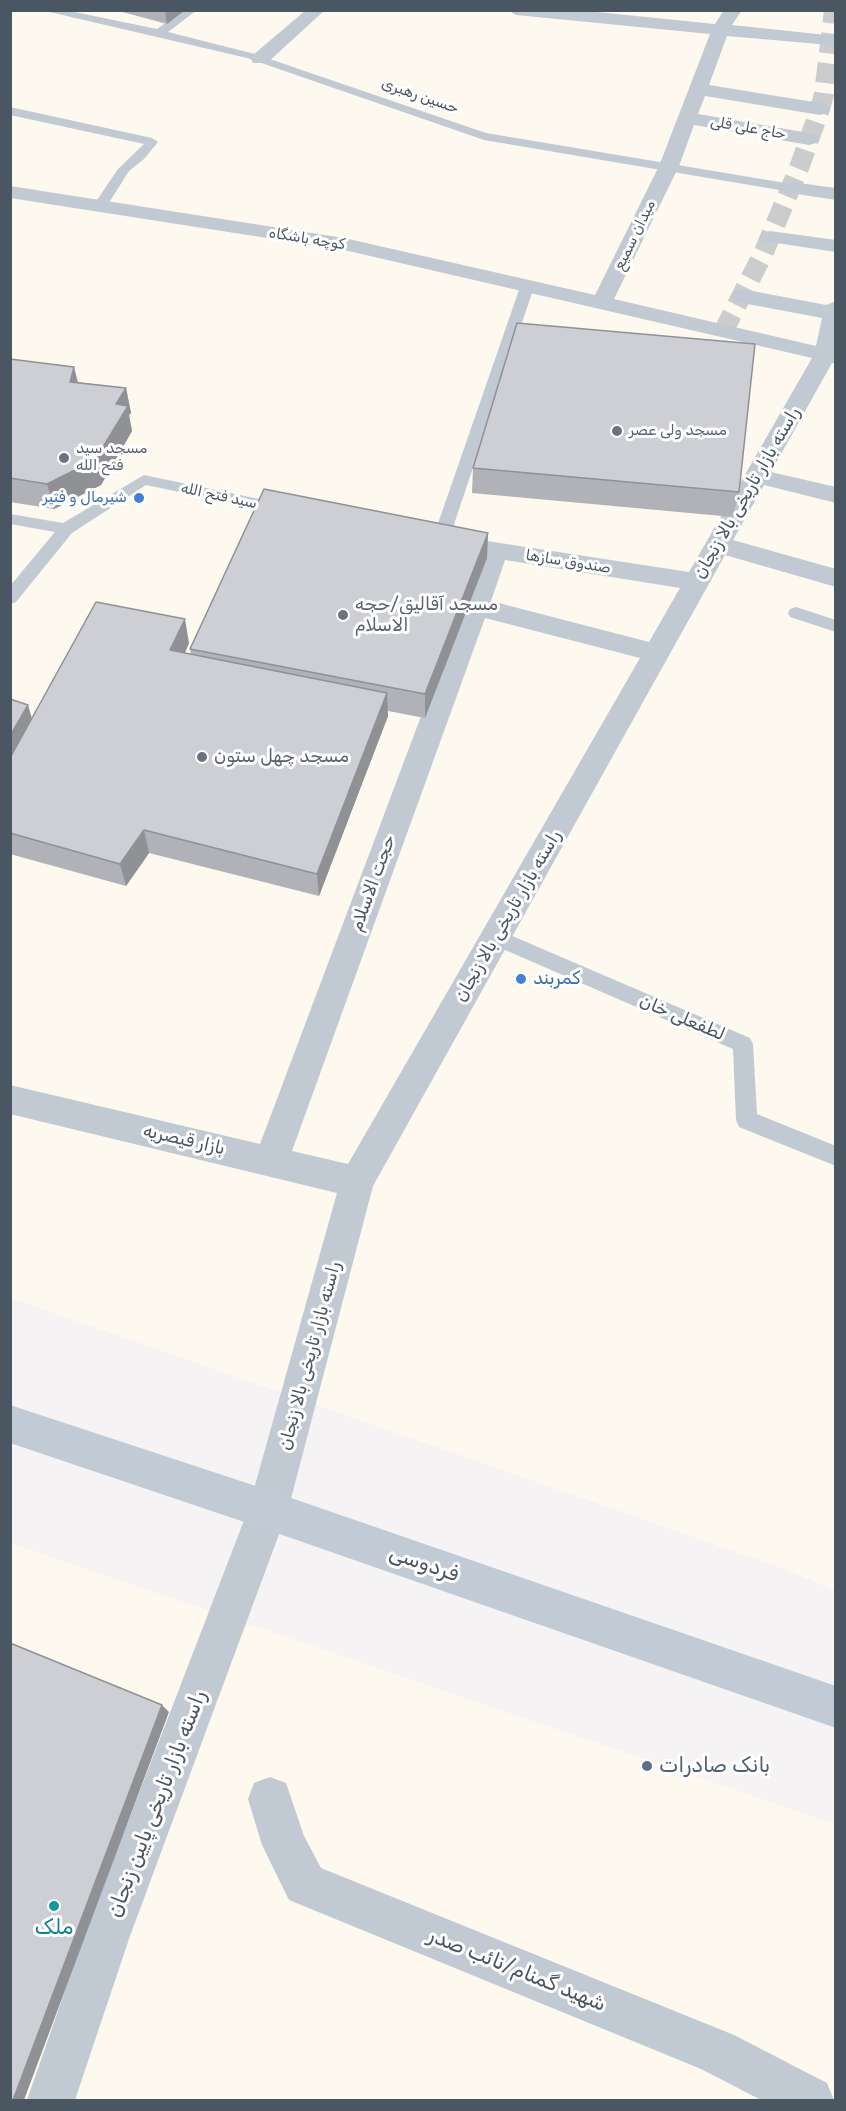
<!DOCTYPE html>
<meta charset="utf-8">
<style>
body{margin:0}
#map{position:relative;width:846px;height:2111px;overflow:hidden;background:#f5f3f3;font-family:Rubik,sans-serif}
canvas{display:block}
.frame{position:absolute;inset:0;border:12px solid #4a5661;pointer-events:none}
</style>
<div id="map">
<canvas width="846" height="2111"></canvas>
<div class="frame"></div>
</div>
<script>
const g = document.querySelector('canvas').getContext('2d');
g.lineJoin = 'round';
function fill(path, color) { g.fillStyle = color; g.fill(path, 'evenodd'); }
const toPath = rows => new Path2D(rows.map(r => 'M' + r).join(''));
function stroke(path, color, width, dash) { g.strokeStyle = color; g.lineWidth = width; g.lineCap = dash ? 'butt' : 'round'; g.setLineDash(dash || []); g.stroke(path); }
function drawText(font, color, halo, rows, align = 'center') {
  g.font = font + ' Rubik,Cairo,sans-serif'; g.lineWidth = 6; g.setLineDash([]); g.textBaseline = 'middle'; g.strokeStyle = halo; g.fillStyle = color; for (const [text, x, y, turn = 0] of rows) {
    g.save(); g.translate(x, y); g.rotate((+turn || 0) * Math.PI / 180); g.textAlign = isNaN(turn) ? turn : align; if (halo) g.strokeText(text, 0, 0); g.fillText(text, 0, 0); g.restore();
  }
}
const commercial = toPath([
 [11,11,835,11,835,1590,776,1566,11,1298],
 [10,1543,835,1824,835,2100,11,2100]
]);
const streetTunnel = toPath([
 [723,332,763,254,799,168,820,109,824,94,834,10]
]);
const lane = toPath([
 [41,10,65,10,157,29,184,10,197,10,168,32,255,54,486,133,791,184,797,188,791,192,484,140,247,58,41,10],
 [10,107,152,138,158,142,144,159,129,171,105,209,100,210,93,206,118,169,144,144,10,115,10,107],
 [527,283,534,287,448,542,446,546,440,547,425,544,423,540,425,536,434,535,520,287,527,283],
 [144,475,283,504,291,509,283,514,146,485,72,533,16,602,10,604,10,586,55,532,10,524,10,514,63,523,144,475],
 [796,607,836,620,836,632,790,617,788,613,790,609,796,607],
 [496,929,750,1038,753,1044,757,1114,836,1146,836,1166,739,1127,736,1120,733,1049,489,943,486,937,489,931,496,929]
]);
const street = toPath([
 [306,10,325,10,267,63,253,63,251,59,253,55,306,10],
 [508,10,577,10,715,24,724,10,742,10,732,25,836,36,836,44,830,45,727,36,709,85,820,103,827,105,830,109,827,113,820,115,705,96,698,114,809,133,816,135,819,139,816,143,809,145,694,125,679,166,614,299,816,346,822,318,742,303,734,301,731,296,734,291,742,289,826,305,836,301,836,364,832,363,771,472,836,487,836,503,764,485,733,540,836,569,836,587,725,555,373,1186,288,1510,130,1936,75,2100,27,2100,84,1936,248,1510,337,1193,10,1114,10,1085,260,1144,481,557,465,553,461,547,465,541,474,539,689,572,812,358,344,250,10,198,10,186,344,238,595,295,659,166,710,34,516,15,508,10],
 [505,560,680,588,649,642,491,601,505,560],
 [485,618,640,658,348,1164,292,1151,485,618],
 [791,182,836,188,836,200,784,192,781,188,784,184,791,182],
 [770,231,836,240,836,252,763,241,759,237,763,233,770,231],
 [270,1777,286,1783,304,1836,321,1868,734,2035,827,2083,834,2100,761,2100,701,2069,289,1900,262,1845,248,1799,254,1783,270,1777]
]);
const secondary = toPath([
 [10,1405,268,1490,836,1686,836,1728,268,1530,10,1443,10,1405]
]);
const wall = toPath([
 [115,10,185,10,167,24],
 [10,359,74,367,78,382,126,388,131,413,129,415,132,431,101,485,54,509,10,502],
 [473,468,739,492,733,517,472,493],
 [488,533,487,558,425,718,388,711,388,716,319,896,149,853,126,886,10,854,10,699,32,718,189,643,185,653,191,655,190,649]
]);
const shadedWall = toPath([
 [165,10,185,10,167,24],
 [74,367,80,393,70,382],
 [126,388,131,413,129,415,132,431,101,485,54,509,47,484,116,404],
 [488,533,487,558,425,718,425,694],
 [185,619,189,643,175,675,170,650],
 [387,693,388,716,319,896,317,874],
 [28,705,35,729,10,775,10,736],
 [144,830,149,853,126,886,120,864],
 [162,1705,169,1712,24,2100,13,2100]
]);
const building = toPath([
 [517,323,755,344,739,492,473,468,517,323],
 [10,359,74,367,70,382,126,388,116,404,128,406,95,460,47,484,10,478,10,359],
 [264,489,488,533,425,694,190,649,264,489],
 [96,602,185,619,170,650,387,693,317,874,144,830,120,864,10,833,10,758,96,602],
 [10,699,28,705,10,736,10,699],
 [10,1643,162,1705,13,2100,10,2100,10,1643]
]);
const markers = [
 [617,431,6,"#6b7280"],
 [64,458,6,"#6b7280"],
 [139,498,6,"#3f7fe0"],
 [343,615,6,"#6b7280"],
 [202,757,6,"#6b7280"],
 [521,979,6,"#3f7fe0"],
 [647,1766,6,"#5c6f8a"],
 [54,1906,6,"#0f9aa8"]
];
const farStreetnames = [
 ["حسین رهبری",420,96,19],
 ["حاج علی قلی",748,128,10],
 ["میدان سمیع",635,235,-64],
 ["کوچه باشگاه",307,239,9],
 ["سید فتح الله",219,496,12],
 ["صندوق سازها",568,562,9]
];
const farWorshipnames = [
 ["مسجد ولی عصر",629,431],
 ["مسجد سید",76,449],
 ["فتح الله",76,466]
];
const farShopnames = [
 ["شیرمال و فتیر",127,498]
];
const streetNames = [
 ["راسته بازار تاریخی بالا زنجان",747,493,-60],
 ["حجت الاسلام",373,883,-70],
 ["راسته بازار تاریخی بالا زنجان",508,916,-60],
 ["لطفعلی خان",682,1018,23],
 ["بازار قیصریه",184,1140,13],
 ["راسته بازار تاریخی بالا زنجان",310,1356,-75]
];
const worshipNames = [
 ["مسجد آقالیق/حجه",355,605],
 ["الاسلام",355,626],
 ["مسجد چهل ستون",214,757]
];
const shopNames = [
 ["کمربند",533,979]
];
const nearStreetnames = [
 ["فردوسی",424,1564,19],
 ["راسته بازار تاریخی پایین زنجان",157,1804,-69],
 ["شهید گمنام/نائب صدر",517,1970,22]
];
const nearServicenames = [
 ["بانک صادرات",659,1766]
];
const nearCulturenames = [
 ["ملک",54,1928]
];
fill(commercial, '#fdf9ef');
stroke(streetTunnel, '#caccce', 20, [20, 10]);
fill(lane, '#c1cad2');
fill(street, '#c1cad2');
fill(secondary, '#c1cbd6');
fill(wall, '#b0b2b7');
fill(shadedWall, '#909195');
fill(building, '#cdcfd5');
stroke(building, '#909195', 1.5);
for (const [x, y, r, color] of markers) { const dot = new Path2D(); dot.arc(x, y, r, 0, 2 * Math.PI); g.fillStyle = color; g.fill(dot); stroke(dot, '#fff', 2); }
drawText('15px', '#4a5661', '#fff', farStreetnames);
drawText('15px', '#5b616d', '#fff', farWorshipnames, 'left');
drawText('15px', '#366cbe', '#fff', farShopnames, 'right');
drawText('18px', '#4a5661', '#fff', streetNames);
drawText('18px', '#5b616d', '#fff', worshipNames, 'left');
drawText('18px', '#366cbe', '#fff', shopNames, 'left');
drawText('21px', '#4a5661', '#fff', nearStreetnames);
drawText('21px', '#4e5e75', '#fff', nearServicenames, 'left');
drawText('21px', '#0d838f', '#fff', nearCulturenames);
</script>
